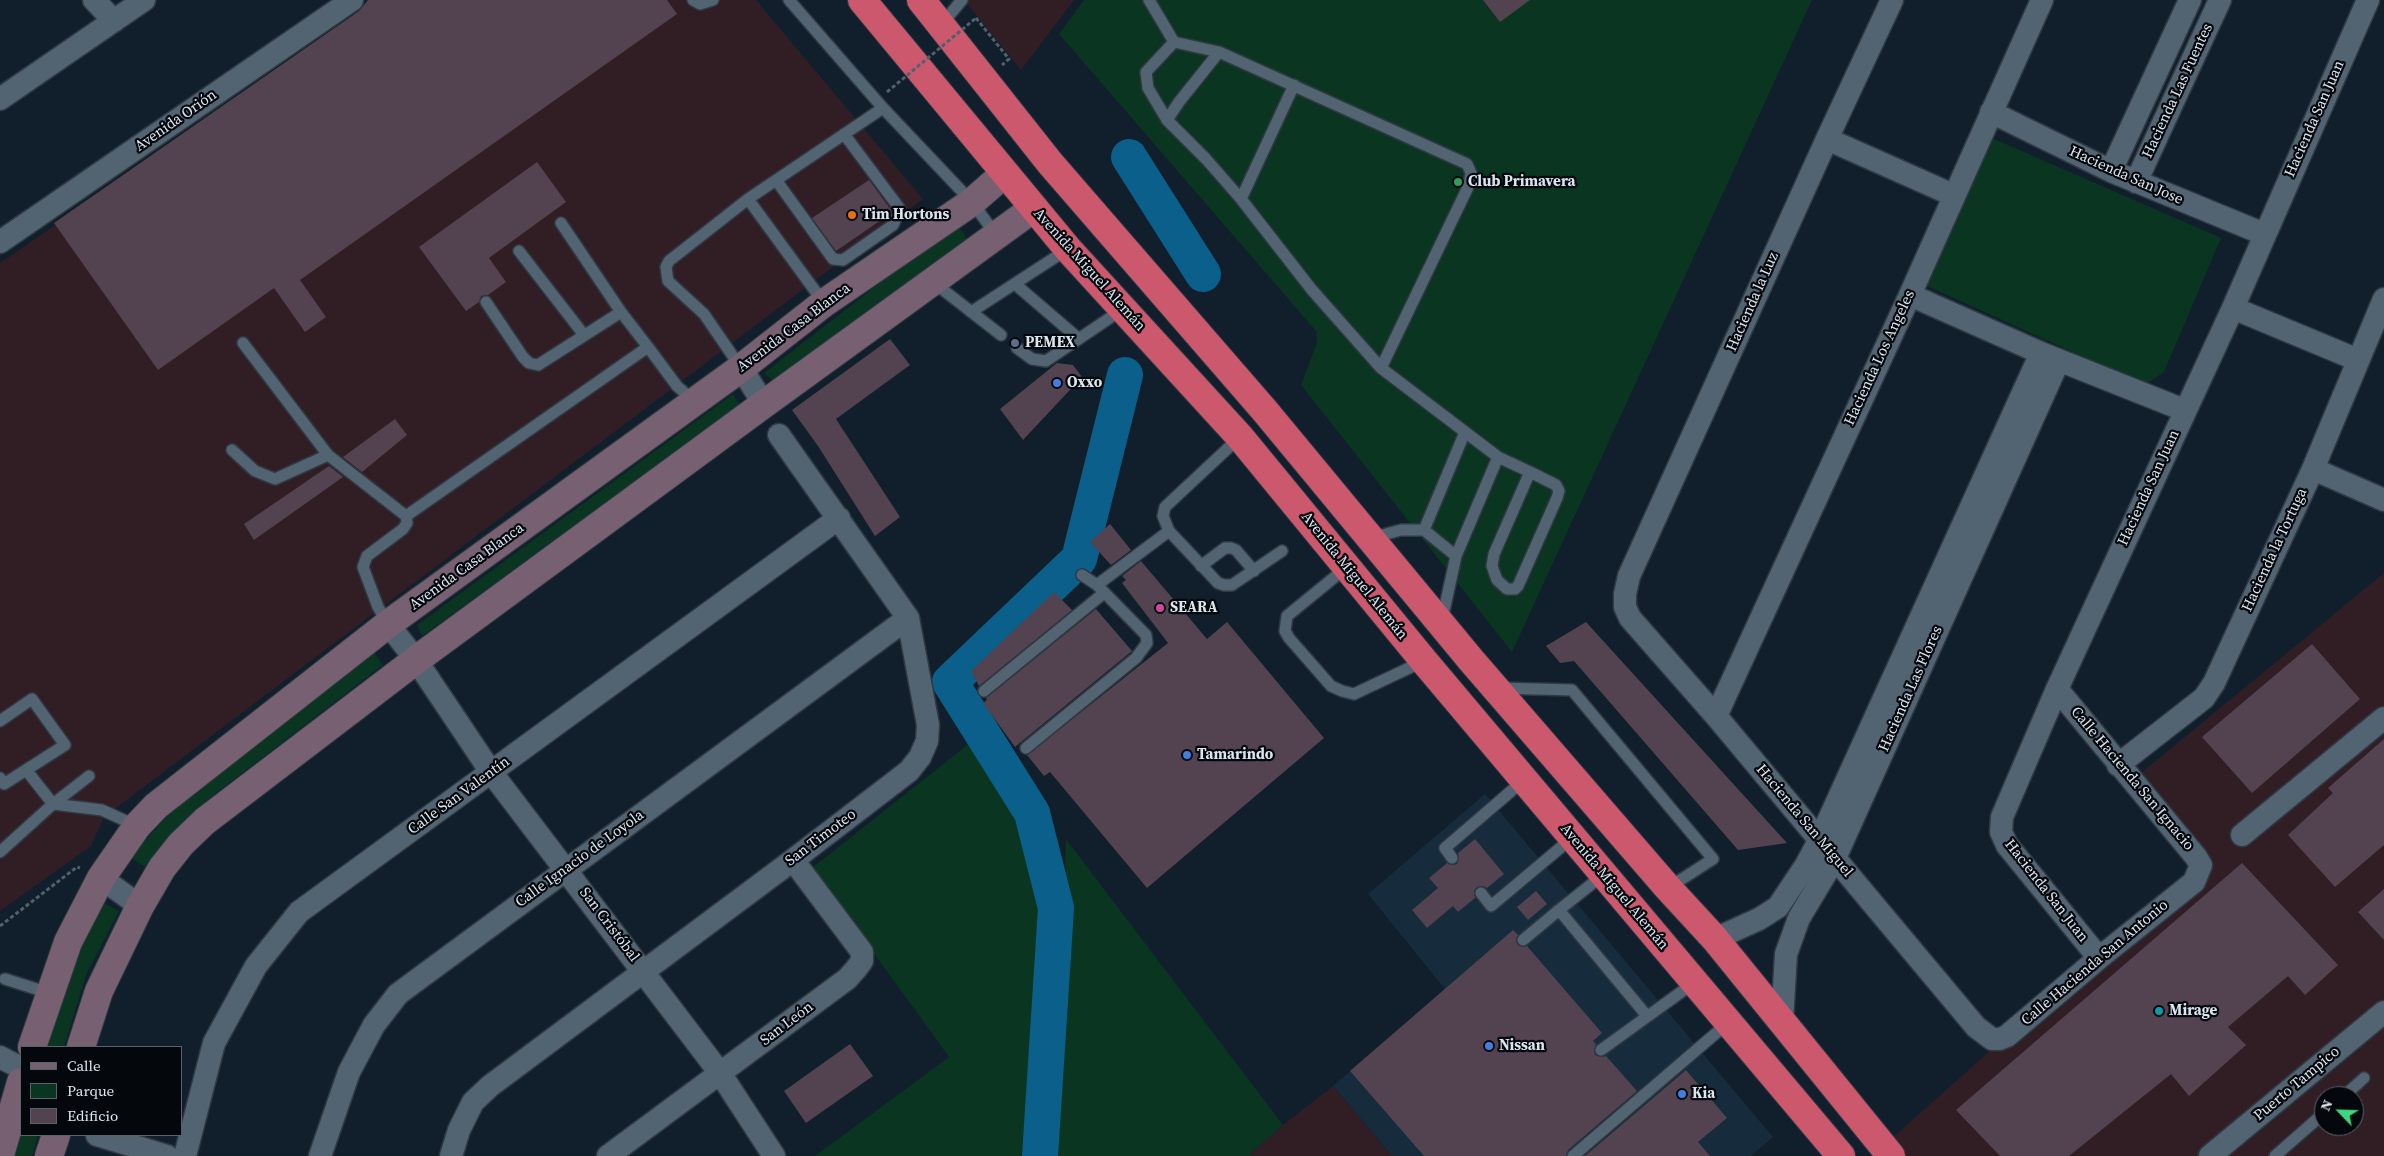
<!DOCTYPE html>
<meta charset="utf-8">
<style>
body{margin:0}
#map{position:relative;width:2384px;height:1156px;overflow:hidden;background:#101f2b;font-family:"Source Serif 4",serif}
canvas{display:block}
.legend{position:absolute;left:20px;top:1046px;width:162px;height:90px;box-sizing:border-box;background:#04080d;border:1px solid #5a6167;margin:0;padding:6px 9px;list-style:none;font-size:15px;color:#dce6ef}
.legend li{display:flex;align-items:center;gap:10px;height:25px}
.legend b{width:25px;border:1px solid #5a6167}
.north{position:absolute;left:2314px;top:1086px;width:50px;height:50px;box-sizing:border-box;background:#04080d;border:1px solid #5a6167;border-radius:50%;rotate:294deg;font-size:14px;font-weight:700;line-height:20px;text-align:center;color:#dce6ef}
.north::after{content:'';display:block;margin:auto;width:18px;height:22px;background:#3dd77e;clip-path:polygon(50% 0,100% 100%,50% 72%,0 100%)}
</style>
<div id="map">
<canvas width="2384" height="1156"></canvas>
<ul class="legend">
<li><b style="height:6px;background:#776071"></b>Calle</li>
<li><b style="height:14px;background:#093521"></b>Parque</li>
<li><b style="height:14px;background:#53424f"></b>Edificio</li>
</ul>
<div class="north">N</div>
</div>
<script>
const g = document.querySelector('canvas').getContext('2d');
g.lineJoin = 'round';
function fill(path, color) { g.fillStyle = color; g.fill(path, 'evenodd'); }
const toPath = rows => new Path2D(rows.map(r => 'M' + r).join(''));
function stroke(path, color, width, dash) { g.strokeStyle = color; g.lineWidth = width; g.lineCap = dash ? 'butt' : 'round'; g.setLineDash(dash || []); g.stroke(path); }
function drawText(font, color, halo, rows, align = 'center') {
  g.font = font + ' "Source Serif 4",serif'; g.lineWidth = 4.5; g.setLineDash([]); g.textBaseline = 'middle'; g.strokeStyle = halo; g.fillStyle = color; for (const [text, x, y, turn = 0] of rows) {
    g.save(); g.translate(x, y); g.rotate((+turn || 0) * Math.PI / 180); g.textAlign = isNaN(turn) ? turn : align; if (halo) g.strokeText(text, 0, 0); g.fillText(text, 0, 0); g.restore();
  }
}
const built = toPath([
 [1485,794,1773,1137,1751,1156,1392,1156,1333,1086,1445,989,1368,894]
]);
const industrial = toPath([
 [384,0,756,0,923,199,104,817,91,846,0,911,0,263],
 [964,0,1074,0,1021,70],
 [2384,573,2384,1156,1872,1156,2207,857,2141,773],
 [2324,1096,2354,1096,2354,1126,2324,1126],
 [1333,1086,1392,1156,1248,1156,1283,1125]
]);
const green = toPath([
 [1084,0,1812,0,1512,652,1301,385,1317,343,1316,331,1059,34],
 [1992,138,2221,238,2164,372,2145,385,1925,285],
 [956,224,967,238,774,381,764,373],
 [733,394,740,405,422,636,417,625],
 [374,652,383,665,207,800,145,867,131,858,179,801],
 [971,742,1016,808,1037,879,1045,924,1022,1156,815,1156,949,1057,812,868],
 [1066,839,1283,1125,1248,1156,1052,1156],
 [102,902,119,911,86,975,64,1047,43,1047,59,994],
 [21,1121,21,1135,38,1135,32,1156,11,1156]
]);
const river = toPath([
 [1129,157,1203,274],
 [1040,1156,1056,908,1032,813,950,682,1079,559,1125,375]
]);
const building = toPath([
 [368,0,667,0,677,14,300,280,326,317,305,332,274,288,158,370,54,223,359,11],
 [1483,0,1530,0,1500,22],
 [537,162,566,202,489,258,506,282,488,295,481,296,479,302,466,311,419,247],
 [869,180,891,210,890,214,836,251,812,218],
 [890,339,910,365,836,419,900,517,875,536,818,446,792,410],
 [1057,363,1073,365,1082,377,1023,440,1000,409],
 [395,419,407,435,362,472,343,457],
 [329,466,343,477,254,540,244,524],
 [1110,524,1131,550,1111,565,1090,542],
 [1141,561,1207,639,1227,622,1324,738,1147,888,1050,772,1044,776,1027,755,1168,643,1122,583,1126,580,1122,576],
 [1054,592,1072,610,979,686,971,671],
 [1096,609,1132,651,1015,747,983,703,987,700,986,698],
 [1586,622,1787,843,1738,850,1574,661,1560,663,1546,646],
 [2312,644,2360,699,2252,793,2202,737],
 [2384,739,2384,845,2335,887,2288,835,2333,793,2328,788],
 [1475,839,1504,874,1487,888,1483,886,1477,887,1474,891,1475,898,1458,912,1453,906,1427,928,1412,910,1438,888,1429,878,1447,863,1452,865,1457,864,1459,858,1458,853],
 [2242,863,2338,965,2305,995,2288,976,2228,1027,2246,1045,2189,1096,2171,1074,2069,1156,2000,1156,1956,1110],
 [2384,889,2384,940,2358,912],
 [1536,891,1547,904,1528,920,1517,907],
 [1513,930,1518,935,1516,941,1518,945,1524,947,1527,946,1602,1033,1593,1041,1596,1044,1594,1050,1595,1055,1601,1057,1606,1056,1637,1091,1568,1150,1566,1156,1424,1156,1350,1071],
 [850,1044,873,1076,806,1123,784,1091],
 [1686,1070,1727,1118,1698,1142,1710,1156,1585,1156]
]);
const path = toPath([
 [976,18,1009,59,1002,65],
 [0,926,77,867,80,868]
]);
const lane = toPath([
 [693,0,700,4,713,0],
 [789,0,883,108,972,202,996,235],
 [1149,0,1174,42,1219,52],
 [941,25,962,0],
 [1294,85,1241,199,1312,290,1381,368,1498,457,1530,472,1556,485,1559,491,1557,498,1518,586,1515,589,1507,589,1497,580,1492,566,1494,554,1530,472],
 [1167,120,1148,88,1146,72,1174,42],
 [776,180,833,259,843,260,893,225,900,209,844,134],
 [1241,199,1206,159,1167,120,1179,102,1219,52,1467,164,1471,173,1469,185,1381,368],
 [561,223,621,312,648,347],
 [519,251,584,335],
 [933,282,1001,335],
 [1015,284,1079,339],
 [486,302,523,357,529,363,538,365,621,312],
 [824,303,748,199,883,108],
 [971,312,1068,249],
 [243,343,328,455],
 [1017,348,1032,359,1046,361,1123,309],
 [741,368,704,314,668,281,666,267,669,261,748,199],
 [1240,437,1165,507,1163,516,1169,531,1218,583,1224,585,1232,585,1282,551],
 [232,450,255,471,275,479,328,455,406,516,407,523,403,529,367,556,363,567,378,607,388,624],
 [406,516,648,347,677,386,695,402],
 [1424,530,1465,432],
 [1371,538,1401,530,1424,530,1456,556],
 [1201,566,1225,548,1231,548,1236,550,1254,571],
 [1347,567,1287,616,1285,631,1289,638,1331,686,1342,691,1354,694,1424,661],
 [1097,585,1169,531],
 [1442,620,1456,556,1498,457],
 [1500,688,1572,690,1713,859,1668,888],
 [984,691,1104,593],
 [0,721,32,699,65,745,4,784,0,778],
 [1026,748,1136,658,1147,643,1146,635,1097,585,1082,575],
 [27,771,53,804,89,776],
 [0,852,53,804,102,810,137,826],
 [1452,858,1445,848,1524,780],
 [1603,875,1559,910,1647,1016],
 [1481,893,1491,906,1572,838],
 [1523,940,1559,910],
 [5,979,49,993],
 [1601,1050,1695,982],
 [2344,1096,2364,1078],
 [1573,1156,1729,1022],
 [2275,1156,2324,1113]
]);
const street = toPath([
 [94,0,114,21],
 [1892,0,1827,139,1629,576,1625,594,1625,607,1630,618,1716,716,1976,1027,1992,1039,2000,1039,2007,1036,2099,958,2194,882,2201,865,2196,857,2057,689],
 [0,99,144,0],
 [1991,112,2111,171,2264,234],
 [1827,139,1953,195],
 [2111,171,2190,0],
 [2136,182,2220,0],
 [0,242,352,0],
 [1910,295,2041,353,2184,410],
 [2233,308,2358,360],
 [741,368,764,404],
 [2313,469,2384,500],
 [388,624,416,660,491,772,720,1073,774,1156],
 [1716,716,1910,295,2042,0],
 [2118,765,2204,698,2214,683,2313,469,2384,299],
 [2242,835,2384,718],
 [101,878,140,906],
 [1715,939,1759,919,1778,907,1806,865,1820,839,2041,353],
 [2099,958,2007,845,2001,832,2002,817,2057,689,2233,308,2368,0],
 [1782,1021,1786,954,1799,918,1835,858,2059,360],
 [0,1057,21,1068],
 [97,1135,167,1156],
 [185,1156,214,1043,256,966,299,912,839,518],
 [320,1156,349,1072,374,1025,398,994,908,618],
 [451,1156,459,1130,473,1102,490,1086,793,860,909,771,920,757,927,741,928,725,908,618,779,435],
 [608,1156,847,979,856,969,862,961,862,952,793,860],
 [2210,1156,2384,1012]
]);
const secondary = toPath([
 [32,1047,68,942,101,878,137,826,156,806,388,624,741,368,824,303,972,202,1004,174],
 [81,1047,99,991,140,906,162,868,181,844,205,821,416,660,764,404,1034,208],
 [0,1155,21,1082],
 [49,1156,56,1135]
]);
const highway = toPath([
 [862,0,1068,249,1240,437,1424,661,1841,1156],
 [921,0,1050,163,1265,411,1471,660,1668,888,1715,939,1891,1156]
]);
const pathBridge = toPath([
 [887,92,976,18]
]);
const markers = [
 [1458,182,5,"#2e9e5b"],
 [852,215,5,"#e8710a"],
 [1015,343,5,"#5c6f8a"],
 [1057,383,5,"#3f7fe0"],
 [1160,608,5,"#d1479c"],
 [1187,755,5,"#3f7fe0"],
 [2159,1011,5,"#0f9aa8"],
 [1489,1046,5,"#3f7fe0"],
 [1682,1094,5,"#3f7fe0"]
];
const streetNames = [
 ["Hacienda Las Fuentes",2178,91,-65],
 ["Hacienda San Juan",2315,119,-66],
 ["Avenida Orión",176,121,-35],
 ["Hacienda San Jose",2126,176,24],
 ["Avenida Miguel Alemán",1089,270,48],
 ["Hacienda la Luz",1753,302,-66],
 ["Avenida Casa Blanca",794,328,-37],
 ["Hacienda Los Angeles",1880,358,-65],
 ["Hacienda San Juan",2149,488,-65],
 ["Hacienda la Tortuga",2275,550,-65],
 ["Avenida Casa Blanca",467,567,-36],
 ["Avenida Miguel Alemán",1354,576,51],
 ["Hacienda Las Flores",1911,689,-66],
 ["Calle Hacienda San Ignacio",2132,779,50],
 ["Calle San Valentín",459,796,-36],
 ["Hacienda San Miguel",1804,821,50],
 ["San Timoteo",821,838,-37],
 ["Calle Ignacio de Loyola",580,859,-36],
 ["Avenida Miguel Alemán",1614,887,50],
 ["Hacienda San Juan",2046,891,52],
 ["San Cristóbal",609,925,53],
 ["Calle Hacienda San Antonio",2095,963,-40],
 ["San León",787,1024,-37],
 ["Puerto Tampico",2297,1084,-40]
];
const poiNames = [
 ["Club Primavera",1468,182],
 ["Tim Hortons",862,215],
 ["PEMEX",1025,343],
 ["Oxxo",1067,383],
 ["SEARA",1170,608],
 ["Tamarindo",1197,755],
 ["Mirage",2169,1011],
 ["Nissan",1499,1046],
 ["Kia",1692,1094]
];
fill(built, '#162b3b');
fill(industrial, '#311e24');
fill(green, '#093521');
stroke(river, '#0a608a', 36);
fill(building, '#53424f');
stroke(lane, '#303943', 14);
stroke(street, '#303943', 25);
stroke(secondary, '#303943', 30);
stroke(highway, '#303943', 30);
stroke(path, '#52606b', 3, [4, 2.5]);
stroke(lane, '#526372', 11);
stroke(street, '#526372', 22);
stroke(secondary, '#776071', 28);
stroke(highway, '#cc586e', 28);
stroke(pathBridge, '#52606b', 3, [4, 2.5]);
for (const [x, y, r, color] of markers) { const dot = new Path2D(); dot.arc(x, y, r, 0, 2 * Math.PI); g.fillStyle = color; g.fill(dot); stroke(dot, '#04080d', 2); }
drawText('15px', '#dce6ef', '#04080d', streetNames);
drawText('bold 15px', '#dce6ef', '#04080d', poiNames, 'left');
</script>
